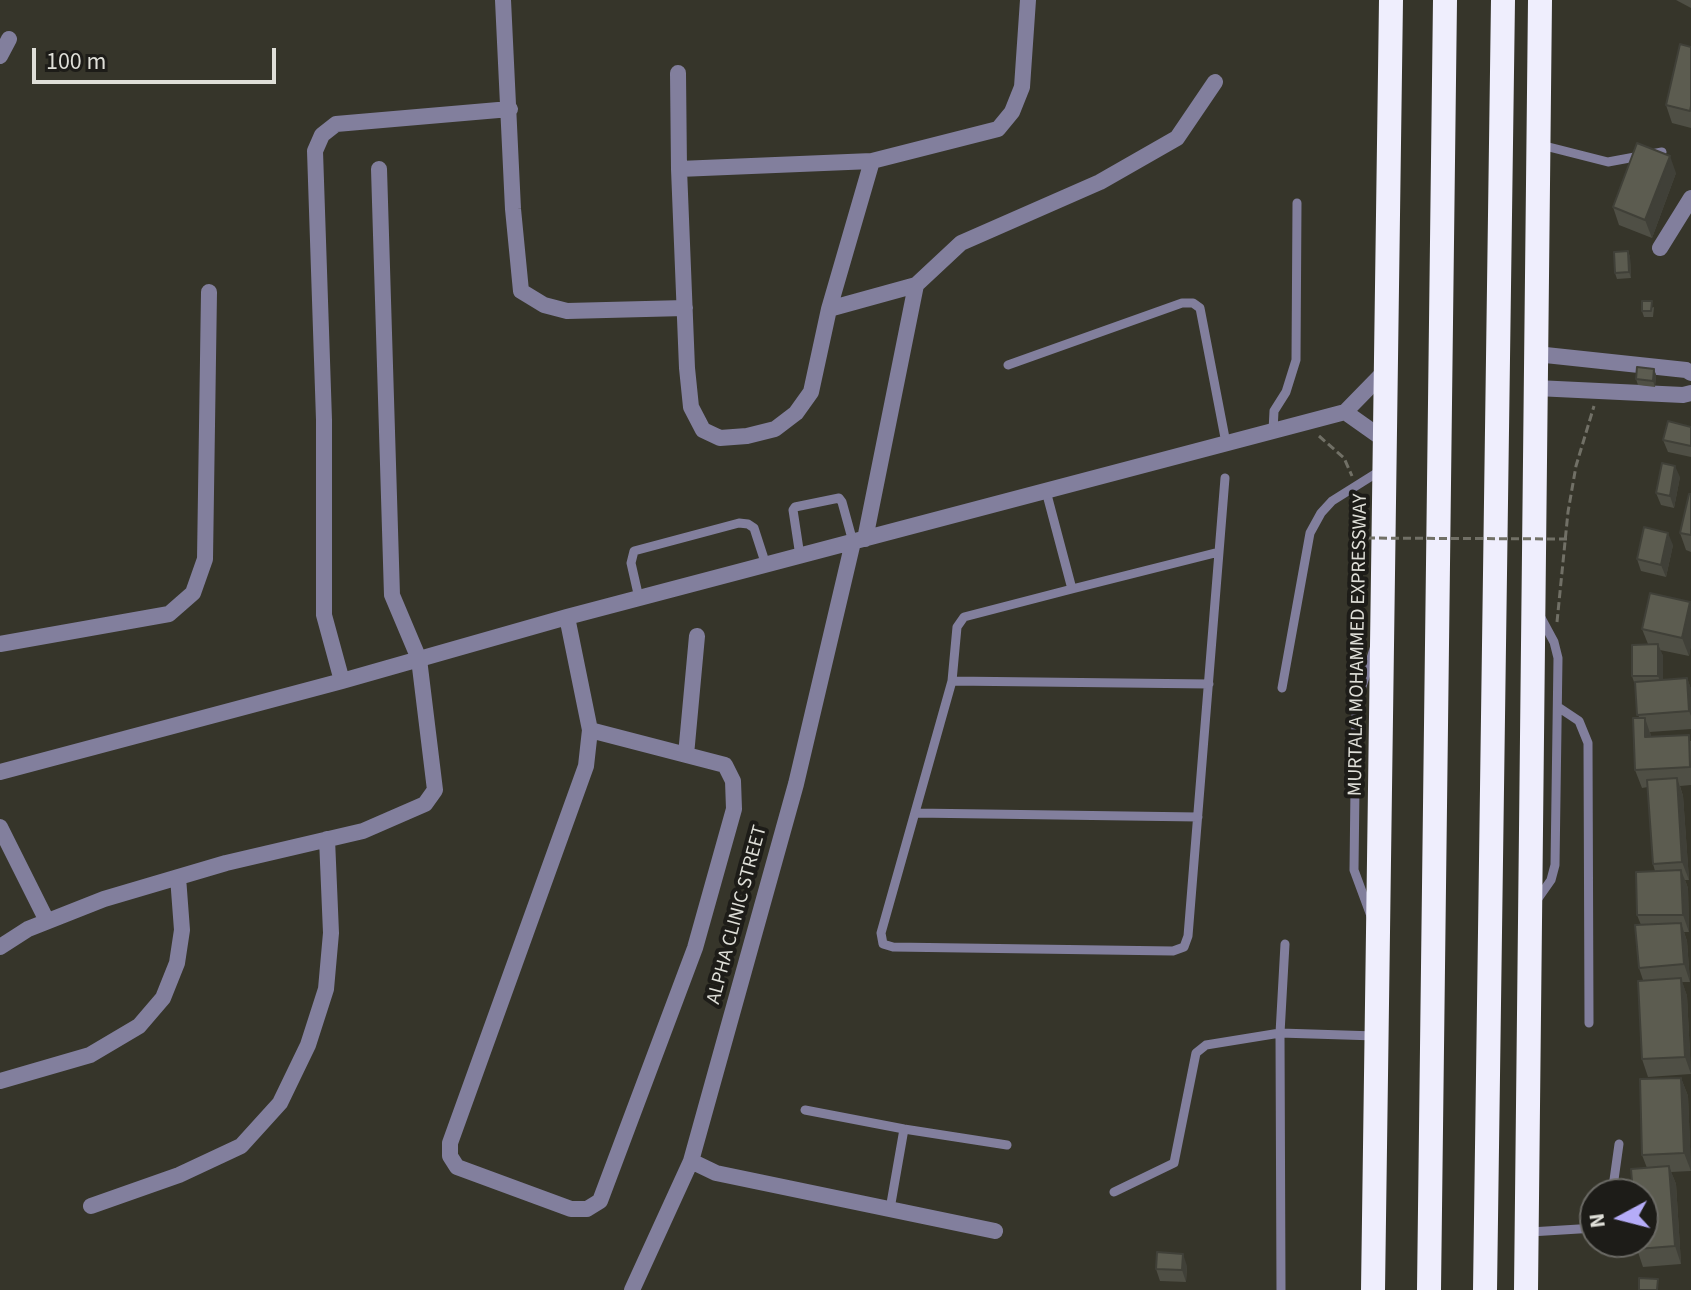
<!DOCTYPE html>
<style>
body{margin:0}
#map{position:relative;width:1691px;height:1290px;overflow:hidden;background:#36352a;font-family:"Source Sans 3",sans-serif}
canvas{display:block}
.north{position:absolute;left:1579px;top:1178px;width:80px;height:80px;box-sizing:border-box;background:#1d1c18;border:2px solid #6b6a65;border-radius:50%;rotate:263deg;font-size:22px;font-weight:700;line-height:32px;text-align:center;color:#dfdfd8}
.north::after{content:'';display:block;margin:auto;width:28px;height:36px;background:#b5acf8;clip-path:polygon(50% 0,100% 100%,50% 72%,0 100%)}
.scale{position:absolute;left:32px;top:48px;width:244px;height:36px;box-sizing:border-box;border:4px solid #dfdfd8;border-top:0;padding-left:10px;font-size:24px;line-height:28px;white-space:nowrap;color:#dfdfd8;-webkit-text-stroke:6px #1d1c18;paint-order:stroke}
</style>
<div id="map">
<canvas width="1691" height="1290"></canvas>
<div class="north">N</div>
<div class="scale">100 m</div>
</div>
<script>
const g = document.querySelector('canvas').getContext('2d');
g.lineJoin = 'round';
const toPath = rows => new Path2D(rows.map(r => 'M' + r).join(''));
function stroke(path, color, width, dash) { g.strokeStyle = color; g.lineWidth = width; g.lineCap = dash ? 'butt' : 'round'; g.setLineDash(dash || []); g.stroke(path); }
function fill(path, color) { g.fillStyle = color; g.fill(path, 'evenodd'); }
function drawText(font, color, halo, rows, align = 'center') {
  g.font = font + ' "Source Sans 3",sans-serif'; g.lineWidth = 8; g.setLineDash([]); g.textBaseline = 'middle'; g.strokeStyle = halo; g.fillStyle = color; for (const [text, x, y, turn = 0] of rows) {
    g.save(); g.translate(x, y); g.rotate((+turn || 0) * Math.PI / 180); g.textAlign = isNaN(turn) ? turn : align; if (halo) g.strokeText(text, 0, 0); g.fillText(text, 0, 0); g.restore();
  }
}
const path = toPath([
 [1319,436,1344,458,1352,476],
 [1354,503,1352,583,1360,647],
 [1557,622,1568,512,1576,466,1594,406]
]);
const lane = toPath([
 [1541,145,1608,162,1662,152],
 [1008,365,1182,303,1193,303,1200,308,1226,443],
 [1273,431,1274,411,1286,392,1296,360,1297,203],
 [1046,491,1072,589,964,617,957,627,952,681,1209,684],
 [800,556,793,510,795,507,839,498,842,502,853,542],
 [1072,589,1219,552],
 [639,598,631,563,634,551,739,523,748,524,754,528,766,565],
 [952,681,881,933,883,944,893,947,1173,951,1184,947,1188,936,1225,478],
 [1282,688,1310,533,1321,513,1332,501,1383,469],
 [1558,707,1579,721,1588,743,1589,1023],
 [915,813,1198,817],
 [1537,900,1551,880,1555,865,1558,658,1554,642,1540,616],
 [1371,916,1354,870,1356,705,1374,649],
 [805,1110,904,1129,1007,1145],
 [1114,1192,1174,1163,1196,1053,1206,1045,1280,1033,1285,944],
 [1612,1194,1619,1144],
 [890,1209,904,1129],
 [1530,1232,1595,1228],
 [1281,1290,1280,1033,1376,1036]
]);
const street = toPath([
 [503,0,513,209,521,291,544,305,567,311,685,308],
 [0,56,9,39],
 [678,73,679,169,687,368,691,407,703,430,720,438,747,436,775,429,796,413,811,392,829,309,916,285,961,243,1100,182,1177,138,1215,82],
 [679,169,872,161,998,129,1012,112,1022,87,1028,0],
 [1660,248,1691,198],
 [829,309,872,161],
 [1536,354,1686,370,1691,373],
 [1536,388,1683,395,1691,393],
 [1345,412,1386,441],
 [865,539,916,285],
 [567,617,590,730,586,766,450,1143,450,1156,457,1167,571,1209,587,1209,600,1201,695,948,734,809,733,781,725,765,590,730],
 [0,644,169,614,193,593,205,559,209,292],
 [342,681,324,615,324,420,315,151,322,135,336,124,510,109],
 [686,755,697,636],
 [0,772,342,681,567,617,1345,412,1387,369],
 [0,827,47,921],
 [0,947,28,929,104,899,226,863,363,831,425,804,435,790,419,659,392,595,379,169],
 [0,1081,90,1055,139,1026,163,998,177,963,182,930,178,877],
 [691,1161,716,1173,995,1231],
 [91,1206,179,1175,241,1146,280,1103,308,1045,326,989,331,933,327,839],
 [632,1290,691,1161,796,784,853,542]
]);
const highway = toPath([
 [1373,1290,1391,0],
 [1429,1290,1445,0],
 [1485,1290,1503,0],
 [1526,1290,1540,0]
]);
const pathBridge = toPath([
 [1355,538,1567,539]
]);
const wall = toPath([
 [1676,0,1691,0,1691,8],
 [1691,47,1691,128,1672,123,1666,105],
 [1676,173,1652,238,1619,225,1613,207],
 [1628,251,1630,257,1631,278,1617,279,1615,273],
 [1654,307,1653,317,1644,317,1642,311],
 [1654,369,1656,375,1655,387,1638,385,1636,379],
 [1691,427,1691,457,1668,452,1663,440],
 [1680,477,1674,508,1661,505,1656,493],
 [1691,494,1691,552,1686,550,1680,533],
 [1673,545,1666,577,1641,571,1637,559],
 [1690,602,1691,605,1691,645,1689,656,1660,650,1663,656,1663,680,1687,678,1691,689,1691,729,1650,732,1651,737,1691,741,1691,785,1680,786,1683,796,1689,880,1685,880,1688,888,1689,932,1684,932,1687,941,1690,982,1682,982,1687,996,1691,1074,1648,1077,1642,1059,1643,980,1639,968,1641,925,1637,915,1655,871,1653,864,1648,787,1642,788,1635,770,1639,718,1635,685,1632,676,1648,644,1642,629],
 [1681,1078,1688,1096,1691,1171,1671,1172,1676,1184,1681,1264,1643,1267,1637,1249,1647,1168,1642,1155],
 [1187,1266,1186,1282,1160,1281,1156,1269]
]);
const shadedWall = toPath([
 [1670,156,1676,173,1652,238,1645,220],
 [1628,251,1630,257,1631,278,1629,272],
 [1654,369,1656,375,1655,387,1653,381],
 [1675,466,1680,477,1674,508,1670,496],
 [1668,533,1673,545,1666,577,1661,565],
 [1690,602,1691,605,1691,645,1689,656,1682,638],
 [1658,644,1663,656,1663,688,1658,676],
 [1687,678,1691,689,1691,716,1689,711],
 [1645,718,1651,736,1652,755,1645,737],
 [1677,778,1683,796,1689,880,1682,862],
 [1681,870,1688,888,1689,932,1683,915],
 [1681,923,1687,941,1690,982,1684,964],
 [1681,978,1687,996,1691,1074,1685,1057],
 [1681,1078,1688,1096,1691,1171,1684,1153],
 [1669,1166,1676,1184,1681,1264,1675,1246],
 [1183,1254,1187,1266,1186,1282,1182,1270]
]);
const building = toPath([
 [1680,44,1691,47,1691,106,1690,111,1666,105,1680,44],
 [1637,143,1670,156,1645,220,1613,207,1637,143],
 [1628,251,1629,272,1615,273,1614,252,1628,251],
 [1642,301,1652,301,1651,311,1642,311,1642,301],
 [1637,367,1654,369,1653,381,1636,379,1637,367],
 [1668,421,1691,427,1691,446,1663,440,1668,421],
 [1662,463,1675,466,1670,496,1656,493,1662,463],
 [1689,494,1691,494,1691,535,1680,533,1689,494],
 [1644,527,1668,533,1661,565,1637,559,1644,527],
 [1650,593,1690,602,1682,638,1642,629,1650,593],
 [1658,644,1658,676,1632,676,1632,645,1658,644],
 [1687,678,1689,711,1637,715,1635,682,1687,678],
 [1633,718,1645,718,1645,737,1689,735,1690,767,1635,770,1633,718],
 [1677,778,1682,862,1653,864,1647,780,1677,778],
 [1681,870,1683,915,1637,915,1636,872,1681,870],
 [1681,923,1684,964,1639,968,1635,925,1681,923],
 [1681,978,1685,1057,1642,1059,1638,981,1681,978],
 [1681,1078,1684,1153,1642,1155,1640,1079,1681,1078],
 [1669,1166,1675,1246,1637,1249,1636,1242,1643,1242,1643,1194,1633,1194,1631,1169,1669,1166],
 [1157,1252,1183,1254,1182,1270,1156,1269,1157,1252],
 [1639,1278,1658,1279,1657,1290,1639,1290,1639,1278]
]);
const streetNames = [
 ["MURTALA MOHAMMED EXPRESSWAY",1359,645,-89],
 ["ALPHA CLINIC STREET",738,915,-75]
];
stroke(path, '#717066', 3, [8, 4]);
stroke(lane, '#827f9d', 9);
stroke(street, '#827f9d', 16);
stroke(highway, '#efeefd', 24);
stroke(pathBridge, '#717066', 3, [8, 4]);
fill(wall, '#4f4f45');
fill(shadedWall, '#404038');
fill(building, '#5c5c50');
stroke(building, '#404038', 2);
drawText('20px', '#dfdfd8', '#1d1c18', streetNames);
</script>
